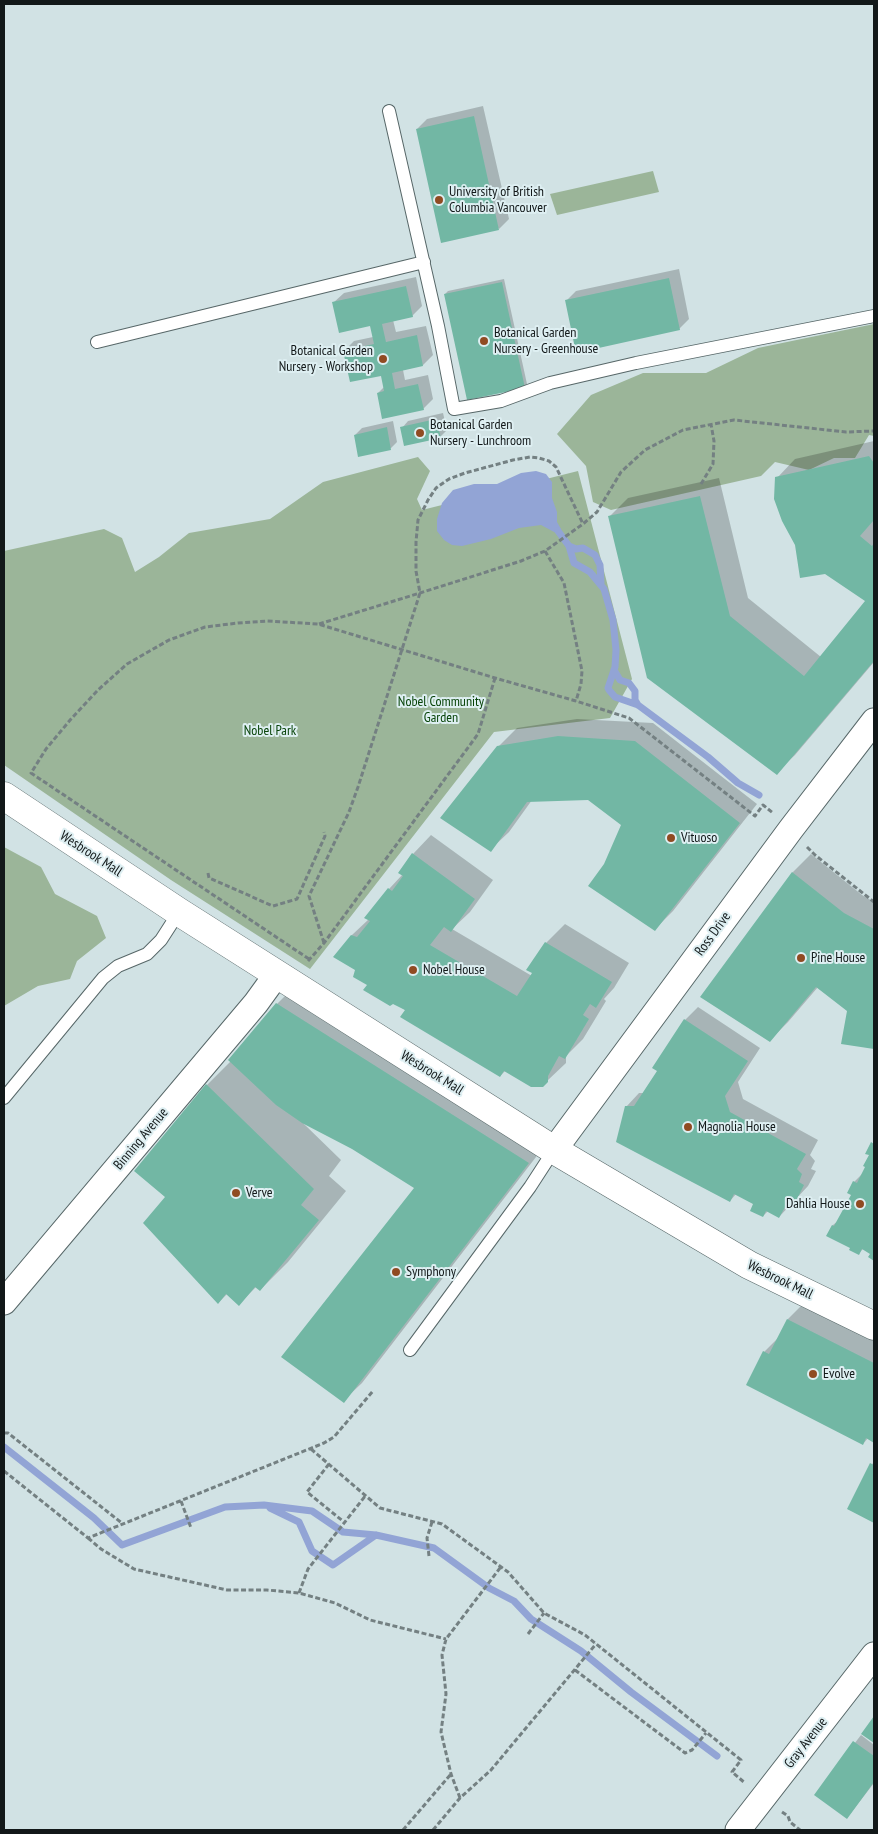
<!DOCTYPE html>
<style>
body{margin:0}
#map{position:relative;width:878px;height:1834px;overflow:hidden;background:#d1e2e4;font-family:"PT Sans Narrow",sans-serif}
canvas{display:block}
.frame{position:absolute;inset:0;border:5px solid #121819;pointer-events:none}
</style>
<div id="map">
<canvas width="878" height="1834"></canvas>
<div class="frame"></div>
</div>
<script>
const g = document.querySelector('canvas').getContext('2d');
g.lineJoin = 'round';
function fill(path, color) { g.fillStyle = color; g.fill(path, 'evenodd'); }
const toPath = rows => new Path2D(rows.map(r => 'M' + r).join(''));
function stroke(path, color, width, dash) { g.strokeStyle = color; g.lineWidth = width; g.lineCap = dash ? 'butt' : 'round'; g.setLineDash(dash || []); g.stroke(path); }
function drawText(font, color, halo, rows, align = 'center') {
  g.font = font + ' "PT Sans Narrow",sans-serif'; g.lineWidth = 4; g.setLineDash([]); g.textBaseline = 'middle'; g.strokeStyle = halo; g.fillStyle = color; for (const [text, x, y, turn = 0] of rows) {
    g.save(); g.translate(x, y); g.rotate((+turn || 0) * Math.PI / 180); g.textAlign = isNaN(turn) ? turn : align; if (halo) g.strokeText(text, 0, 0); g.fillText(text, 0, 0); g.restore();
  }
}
const green = toPath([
 [653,171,659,192,557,215,550,194],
 [874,324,874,436,869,435,855,458,834,458,809,470,775,462,761,476,611,510,593,502,586,466,557,434,591,395,643,373,706,373,758,348],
 [418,457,430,471,417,499,422,510,578,471,632,679,610,718,494,732,310,969,171,880,4,765,4,551,104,529,122,538,135,572,159,557,189,533,270,519,323,482],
 [4,847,41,867,55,894,97,916,106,938,77,961,70,979,38,986,4,1006]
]);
const water = toPath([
 [536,471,546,474,552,482,552,498,557,512,557,522,561,529,556,533,541,525,519,528,491,539,462,546,452,545,444,540,437,531,437,519,442,503,453,490,474,484,497,484,521,473]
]);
const shadow = toPath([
 [483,106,509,219,499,229,417,129,427,119],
 [679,269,689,319,679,329,566,301,576,291],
 [416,277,422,306,412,316,393,320,396,332,426,326,433,355,423,365,403,370,405,380,428,375,433,399,423,409,378,393,385,386,382,374,344,351,354,341,373,337,371,325,333,303,344,293],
 [504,279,527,384,524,387,445,294,448,291],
 [443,413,447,430,440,437,402,428,408,421],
 [393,421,397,442,391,448,359,455,355,435,362,428],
 [874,441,874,662,795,755,776,773,610,516,628,498,719,478,748,598,821,657,867,601,796,544,777,478,795,459],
 [577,719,653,723,757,804,673,911,654,930,605,865,623,824,588,799,532,800,509,832,490,850,498,747,517,728],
 [431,835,493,880,470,912,452,929,532,976,534,973,528,969,546,943,565,924,629,963,614,988,604,999,606,1001,583,1039,566,1056,566,1063,547,1081,506,1070,500,1076,369,985,356,969,352,935,369,919,389,889,403,874,399,872,413,854],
 [811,854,862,895,874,902,874,1048,843,1043,848,1011,818,987,788,1022,770,1040,702,996,793,872],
 [295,986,546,1144,362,1383,343,1401,415,1187,353,1147,303,1123,341,1160,329,1176,346,1191,288,1262,260,1290,256,1287,239,1304,227,1294,218,1303,167,1196,136,1171,207,1085,231,1061,277,1004],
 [698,1007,760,1048,738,1082,743,1099,818,1140,810,1155,815,1161,811,1169,816,1171,808,1186,779,1217,768,1211,763,1216,755,1204,736,1194,730,1201,626,1107,639,1093,644,1093,658,1071,685,1020],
 [874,1141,874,1259,870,1257,872,1253,863,1249,859,1253,852,1247,828,1235,833,1225,840,1219,853,1195,854,1182,864,1172,870,1155,867,1153],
 [806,1301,874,1336,874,1441,868,1438,863,1444,764,1352,779,1337,788,1319],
 [874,1461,874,1522,848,1509],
 [861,1735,874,1745,874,1783,847,1818,815,1795]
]);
const stream = toPath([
 [558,531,569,546,574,563,590,572,604,589,613,620,616,650,615,667,608,688,609,690,615,697,638,705,708,757,738,783,759,795],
 [569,546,576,549,583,548,595,555,600,565,601,583],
 [614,670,620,680,629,683,635,691,635,700,638,705],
 [4,1447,94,1518,122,1545,225,1507,264,1505,312,1511,343,1532,376,1535,434,1548,489,1588,514,1601,531,1619,581,1651,631,1692,717,1756],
 [270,1508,299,1522,312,1551,333,1565,376,1535]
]);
const building = toPath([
 [474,116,499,230,441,243,416,129],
 [669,278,680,330,576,353,565,300],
 [502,282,525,388,467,400,444,294],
 [406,286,413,317,382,324,386,342,417,335,423,366,392,373,395,389,418,384,424,410,382,419,377,393,384,391,381,376,350,382,343,351,374,344,370,326,339,333,332,302],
 [436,419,441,438,404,446,400,427],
 [387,427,391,450,358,457,354,435],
 [869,456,874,463,874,520,860,536,872,546,874,543,874,661,777,775,647,678,608,516,700,496,730,616,804,676,865,601,825,574,800,578,795,545,782,521,774,499,775,477],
 [558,736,635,741,740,823,655,931,588,886,604,864,621,825,588,800,527,802,491,852,440,818,497,746],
 [412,853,475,899,451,932,444,927,430,945,517,996,532,973,526,970,545,942,612,982,596,1008,590,1004,583,1015,589,1019,565,1059,559,1056,548,1076,548,1082,543,1087,531,1087,504,1071,500,1077,400,1017,405,1010,393,1004,390,1006,363,990,367,985,353,977,355,970,333,957,351,935,357,937,370,921,364,918,388,888,392,891,403,876,398,873],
 [792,872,844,913,874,929,874,1049,841,1044,847,1011,816,987,770,1042,700,997],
 [276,1003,529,1163,344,1403,281,1357,414,1188,352,1149,302,1123,276,1105,228,1060],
 [684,1019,748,1061,725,1096,730,1112,806,1154,797,1169,802,1174,799,1182,804,1185,796,1201,790,1198,779,1218,766,1211,763,1217,750,1211,753,1204,734,1194,730,1202,616,1142,625,1106,634,1106,657,1071,652,1068],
 [206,1084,314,1189,301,1205,319,1220,260,1291,255,1287,239,1306,226,1294,218,1304,143,1223,165,1197,134,1171],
 [871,1142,874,1144,874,1261,868,1257,870,1254,862,1249,859,1255,849,1250,850,1248,826,1236,832,1225,834,1226,851,1195,847,1193,853,1181,857,1183,865,1167,863,1166,869,1155,865,1154],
 [787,1319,874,1363,874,1443,866,1438,863,1445,746,1385,763,1351,769,1354],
 [870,1463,874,1465,874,1523,847,1509],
 [874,1716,874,1743,861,1734],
 [853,1741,874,1756,874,1782,847,1819,814,1795]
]);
const path = toPath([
 [701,484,713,464,714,441,711,424],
 [545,551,564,583,582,671,581,684,576,701],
 [319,624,420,593,521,561,545,551,583,524,597,512,621,472,645,450,683,430,734,420,846,432,874,431],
 [807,847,815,855,874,902],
 [208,873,209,878,273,906,297,899,325,836,324,832],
 [324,943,309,896,349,812,358,787,420,593,416,571,416,542,418,520,428,500,436,488,449,479,465,473,513,460,530,457,539,458,549,461,556,467,583,524],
 [309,959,31,773,46,749,71,719,98,690,127,664,169,640,205,627,238,623,267,621,318,624,495,678,576,701,629,718,755,816,763,805,773,813],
 [308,961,324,943,478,734,495,678],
 [4,1433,8,1433,123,1524],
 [311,1449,380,1508,442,1524,508,1572,544,1613,585,1635,741,1760,732,1772,745,1783],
 [329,1464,307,1492,344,1522],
 [4,1471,88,1538,324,1443,334,1437,373,1391],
 [181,1501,191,1528],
 [88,1538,101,1549,134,1569,227,1590,267,1590,299,1593,335,1603,370,1620,446,1639],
 [429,1556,427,1538,432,1522],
 [299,1593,308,1569,366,1495],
 [528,1634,544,1613],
 [575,1670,685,1753,692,1750,706,1733],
 [460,1798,451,1774,441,1732,446,1694,442,1655,446,1639,500,1568],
 [782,1812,788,1816,790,1822,800,1830],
 [403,1830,451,1774],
 [433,1830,460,1798,491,1770,596,1644]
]);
const lane = toPath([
 [389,111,438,326,454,409,501,401,550,383,636,363,874,316],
 [97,342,424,262],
 [4,1098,103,978,118,966,147,954,161,940,179,912],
 [410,1350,530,1187,554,1150]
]);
const street = toPath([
 [554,1150,791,829,874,721],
 [4,1302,256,1003,277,974],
 [738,1830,874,1655]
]);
const secondary = toPath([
 [4,796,179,912,554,1150,749,1265,874,1326]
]);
const markers = [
 [439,200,5,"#904b22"],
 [484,341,5,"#904b22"],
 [383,359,5,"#904b22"],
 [420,433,5,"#904b22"],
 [671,838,5,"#904b22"],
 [801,958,5,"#904b22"],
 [413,970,5,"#904b22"],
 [688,1127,5,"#904b22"],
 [236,1193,5,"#904b22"],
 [860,1204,5,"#904b22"],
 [396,1272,5,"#904b22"],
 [813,1374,5,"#904b22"]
];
const poiNames = [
 ["University of British",449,192],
 ["Columbia Vancouver",449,208],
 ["Botanical Garden",494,333],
 ["Nursery - Greenhouse",494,349],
 ["Botanical Garden",373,351,"right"],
 ["Nursery - Workshop",373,367,"right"],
 ["Botanical Garden",430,425],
 ["Nursery - Lunchroom",430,441],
 ["Vituoso",681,838],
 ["Pine House",811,958],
 ["Nobel House",423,970],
 ["Magnolia House",698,1127],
 ["Verve",246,1193],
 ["Dahlia House",850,1204,"right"],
 ["Symphony",406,1272],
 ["Evolve",823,1374]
];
const parkNames = [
 ["Nobel Community",441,702],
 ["Garden",441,718],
 ["Nobel Park",270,731]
];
const streetNames = [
 ["Wesbrook Mall",91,854,33],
 ["Ross Drive",713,934,-54],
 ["Wesbrook Mall",432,1073,32],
 ["Binning Avenue",141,1139,-50],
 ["Wesbrook Mall",780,1280,26],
 ["Gray Avenue",806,1743,-52]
];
fill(green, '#9bb599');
fill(water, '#92a4d5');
fill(shadow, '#0003');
stroke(stream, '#92a4d5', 7);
fill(building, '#72b7a4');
stroke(lane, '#576768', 14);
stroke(street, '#576768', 27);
stroke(secondary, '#576768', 29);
stroke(path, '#748082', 3, [5, 2.5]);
stroke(lane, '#fff', 12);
stroke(street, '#fff', 25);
stroke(secondary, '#fff', 28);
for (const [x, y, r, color] of markers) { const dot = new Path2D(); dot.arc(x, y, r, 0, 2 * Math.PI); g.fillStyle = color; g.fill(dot); stroke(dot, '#deeff2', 2); }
drawText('14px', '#121819', '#deeff2', poiNames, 'left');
drawText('14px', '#074308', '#deeff2', parkNames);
drawText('14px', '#121819', '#deeff2', streetNames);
</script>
